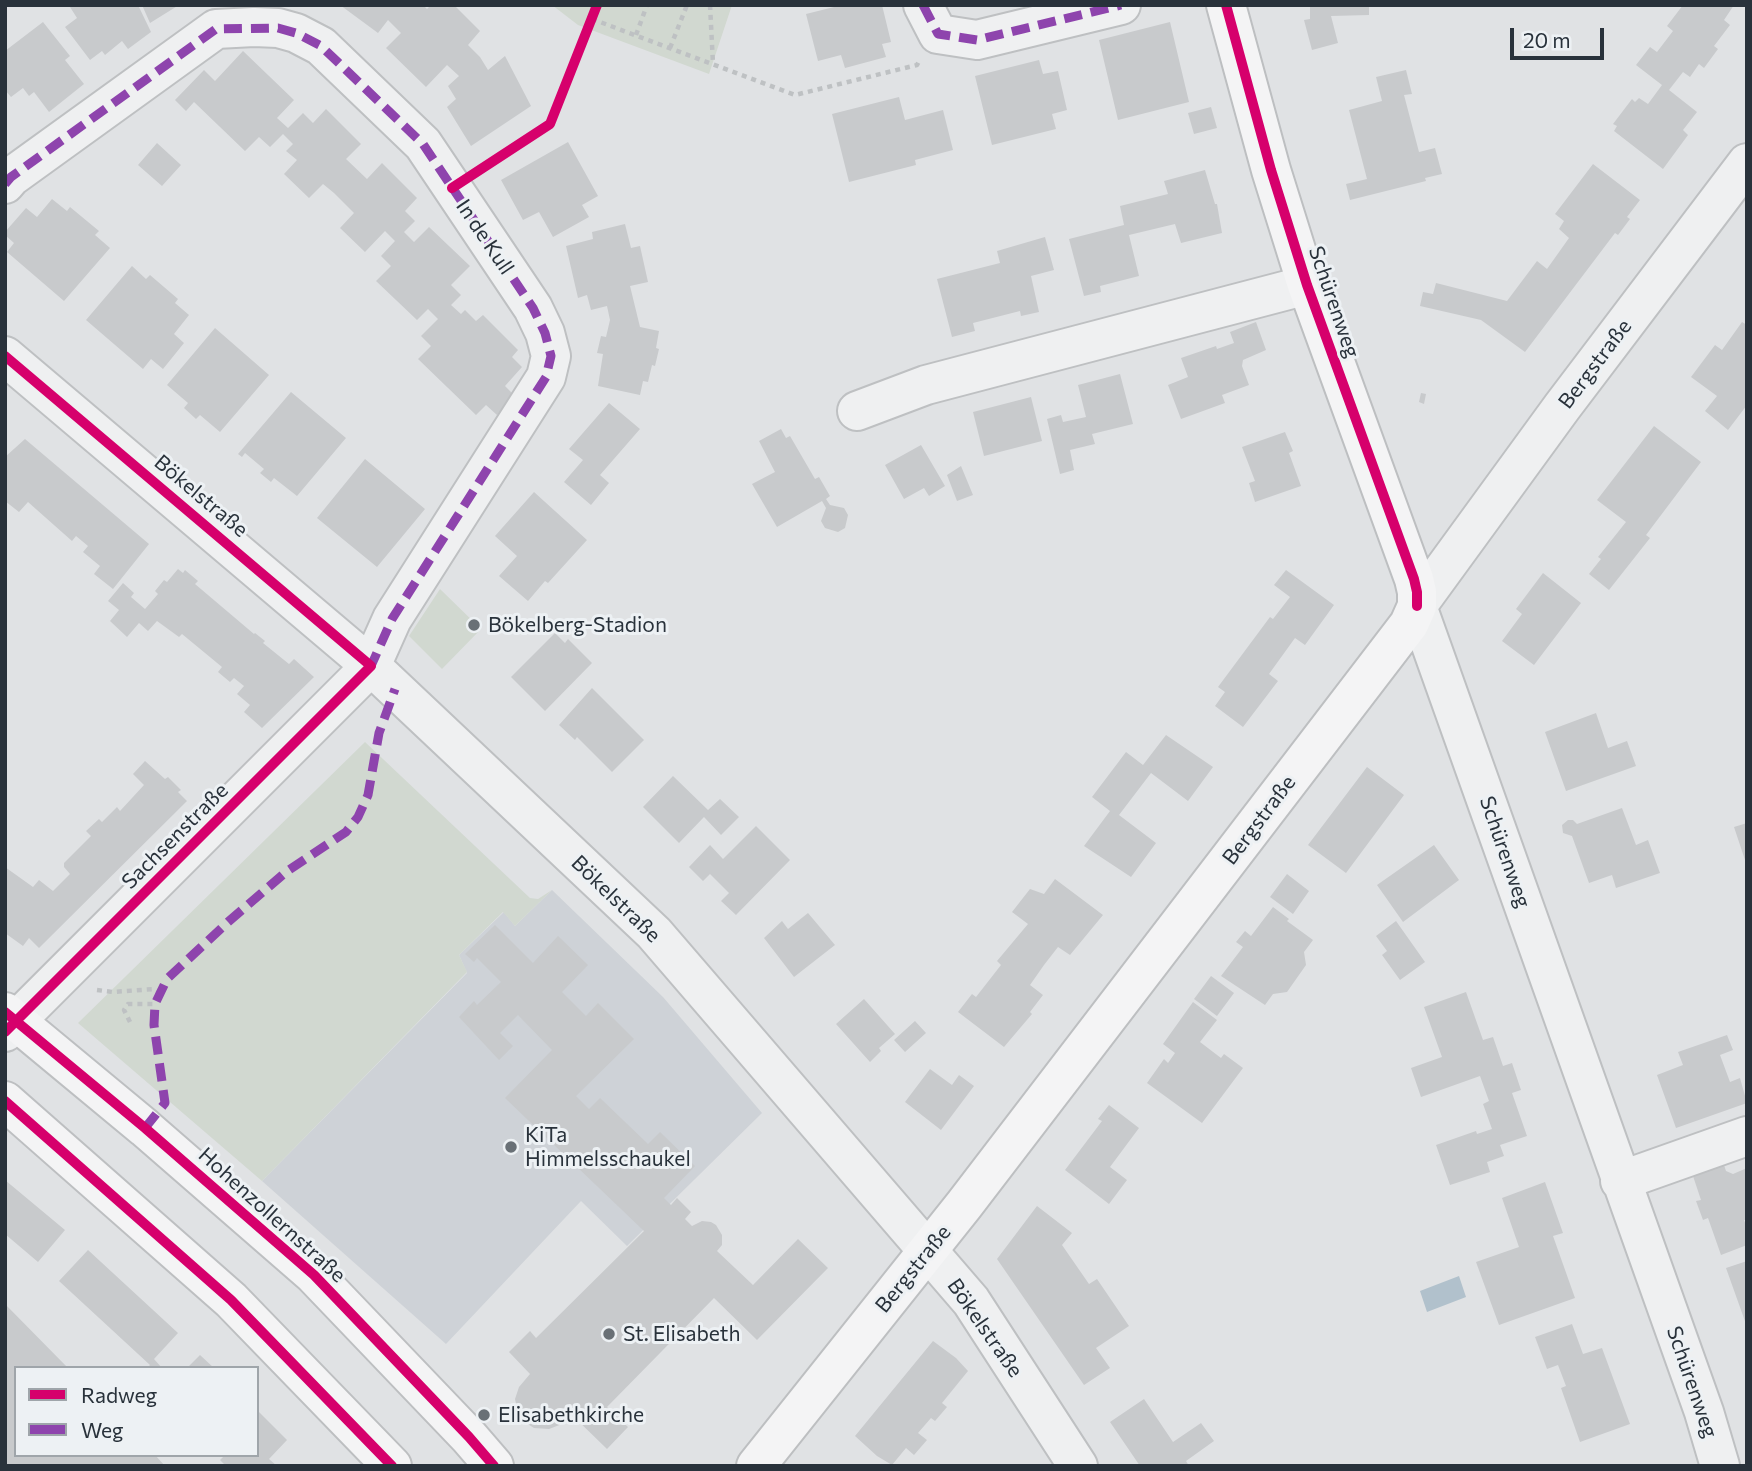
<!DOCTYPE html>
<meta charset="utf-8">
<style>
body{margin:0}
#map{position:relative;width:1752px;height:1471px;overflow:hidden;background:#e0e2e4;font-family:Commissioner,sans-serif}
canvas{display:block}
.frame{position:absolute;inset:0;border:7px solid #29323b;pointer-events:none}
.legend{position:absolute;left:14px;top:1366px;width:245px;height:91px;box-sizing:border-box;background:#edf1f4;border:2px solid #9fa5aa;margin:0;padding:9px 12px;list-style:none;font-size:21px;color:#29323b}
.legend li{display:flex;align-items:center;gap:14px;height:35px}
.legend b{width:35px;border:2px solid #9fa5aa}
.scale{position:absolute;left:1510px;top:28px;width:94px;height:32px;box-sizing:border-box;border:4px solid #29323b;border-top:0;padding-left:9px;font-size:21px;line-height:24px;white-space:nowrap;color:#29323b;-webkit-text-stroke:5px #edf1f4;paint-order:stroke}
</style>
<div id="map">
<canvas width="1752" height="1471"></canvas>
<div class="frame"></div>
<ul class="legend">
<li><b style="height:9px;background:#d6006c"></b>Radweg</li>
<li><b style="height:9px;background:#8e44ad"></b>Weg</li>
</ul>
<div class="scale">20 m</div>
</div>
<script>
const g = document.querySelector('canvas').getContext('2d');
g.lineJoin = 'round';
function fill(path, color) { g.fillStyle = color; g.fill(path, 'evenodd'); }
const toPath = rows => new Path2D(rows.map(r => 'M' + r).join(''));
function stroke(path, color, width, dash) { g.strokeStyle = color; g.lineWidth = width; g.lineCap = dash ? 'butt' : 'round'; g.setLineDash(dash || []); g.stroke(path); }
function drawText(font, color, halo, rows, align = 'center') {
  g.font = font + ' Commissioner,sans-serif'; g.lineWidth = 6; g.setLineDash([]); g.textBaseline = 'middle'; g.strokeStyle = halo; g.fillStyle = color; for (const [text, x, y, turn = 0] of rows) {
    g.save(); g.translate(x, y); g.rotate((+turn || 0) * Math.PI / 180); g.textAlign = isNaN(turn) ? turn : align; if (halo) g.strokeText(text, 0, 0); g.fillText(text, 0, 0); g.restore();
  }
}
const built = toPath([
 [552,890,663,997,762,1113,627,1246,581,1201,446,1344,262,1181,467,973,459,955,504,912,515,926]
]);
const green = toPath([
 [552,5,732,5,709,74,578,25],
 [440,589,481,629,442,669,409,636],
 [365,742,530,898,538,899,552,890,515,926,503,912,459,955,467,972,262,1181,78,1023]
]);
const water = toPath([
 [1459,1276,1466,1297,1427,1312,1420,1291]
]);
const building = toPath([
 [73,5,138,5,151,32,128,49,122,41,105,55,102,51,90,60,65,27,77,18,70,7],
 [142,5,179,5,150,23],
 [340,5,423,5,427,9,431,5,454,5,480,31,468,45,480,57,488,70,505,56,531,106,471,146,447,107,456,99,448,86,459,76,447,65,426,87,386,48,401,33,388,20,378,33],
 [842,5,882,5,891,42,882,44,886,57,845,68,841,55,818,61,806,14],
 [1310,5,1369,5,1369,15,1331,16,1338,43,1312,50,1304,20,1310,19],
 [1683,5,1734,5,1724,20,1730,25,1714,46,1718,49,1704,68,1699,64,1690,77,1683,72,1669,90,1697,112,1683,130,1688,135,1663,169,1614,131,1617,126,1613,124,1632,99,1635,102,1639,98,1648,104,1662,85,1636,65,1650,47,1657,52,1673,31,1667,26],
 [43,22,70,56,65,60,84,84,49,112,34,92,29,96,23,88,11,97,5,90,5,51],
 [1170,22,1189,102,1118,120,1099,40],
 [243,51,294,100,277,118,288,128,303,113,313,123,326,109,361,144,346,159,367,179,382,163,417,198,405,211,415,221,404,232,414,242,429,227,470,266,451,285,461,295,451,305,461,314,465,310,476,321,483,315,518,350,512,357,522,367,505,386,515,396,497,415,486,405,476,415,418,359,431,346,421,336,438,319,428,309,417,320,376,281,391,266,381,256,395,241,385,231,365,252,340,228,354,213,334,193,323,184,309,198,284,174,297,160,286,151,293,144,283,134,270,147,259,137,245,151,194,102,186,111,175,100,204,70,215,81],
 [1039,60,1043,74,1058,71,1067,110,1052,114,1056,129,992,145,975,76],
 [1406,70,1412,94,1404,95,1419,152,1435,148,1442,174,1425,178,1426,181,1350,200,1346,184,1367,179,1349,110,1382,101,1376,77],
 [899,97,905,120,943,110,953,150,915,160,916,165,849,182,832,114],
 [1211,107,1217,128,1194,134,1188,113],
 [568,142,598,196,582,205,589,217,553,237,539,212,523,220,501,180],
 [157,143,181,165,162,186,138,165],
 [1593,164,1640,200,1627,217,1630,219,1618,235,1615,233,1525,352,1481,320,1420,306,1423,292,1433,294,1436,283,1507,301,1537,261,1547,269,1569,238,1559,229,1564,221,1555,214],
 [1205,170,1215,204,1217,204,1222,233,1181,243,1175,224,1129,235,1139,276,1100,286,1101,292,1084,296,1069,239,1124,225,1120,206,1168,194,1164,181],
 [52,199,67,211,70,207,99,231,95,235,110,248,64,301,7,252,14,243,5,235,5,232,26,208,37,217],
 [625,224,631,248,640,246,648,282,630,286,640,327,659,331,656,348,659,349,655,366,652,365,648,382,643,381,640,395,598,386,603,354,597,353,601,336,606,337,610,320,607,306,591,310,587,295,578,298,566,246,593,239,592,232],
 [1045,237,1054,270,1031,276,1039,312,1021,316,1020,311,973,323,975,331,952,337,937,279,1000,263,997,251],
 [132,266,146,279,150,275,178,299,175,303,189,315,174,334,184,343,163,369,151,359,143,369,86,320],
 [1256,322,1266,350,1243,360,1242,366,1249,385,1222,395,1225,403,1181,419,1168,385,1188,377,1181,358,1216,346,1217,349,1234,343,1230,332],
 [1742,322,1747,325,1747,405,1728,430,1705,411,1717,396,1691,377,1715,345,1722,350],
 [215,328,269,375,220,432,200,415,196,419,184,408,188,403,167,385],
 [1120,374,1133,424,1092,434,1095,444,1070,450,1074,470,1060,474,1047,419,1061,415,1063,422,1086,417,1078,385],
 [291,392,346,438,297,496,274,478,271,482,260,473,264,469,245,453,242,457,238,454],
 [1421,393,1426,394,1424,404,1419,402],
 [1031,397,1042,441,984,456,973,412],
 [609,403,640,429,600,475,609,483,591,505,564,482,583,460,569,449],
 [1654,426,1701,462,1646,535,1650,538,1609,590,1589,574,1601,559,1598,557,1626,522,1597,500],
 [781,429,786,438,790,436,815,479,819,477,830,496,826,499,830,505,844,508,848,515,845,528,838,532,825,528,821,521,826,508,822,501,777,527,752,484,775,472,759,441],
 [1285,432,1293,451,1289,453,1301,486,1255,502,1249,483,1255,481,1242,447],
 [25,439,149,544,113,589,94,574,100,566,83,552,88,546,76,536,72,541,28,502,19,512,5,501,5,457],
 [921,445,945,486,929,496,924,488,904,499,885,465],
 [365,459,425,509,377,567,317,518],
 [961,466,973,495,957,501,947,475],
 [534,492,587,540,548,583,545,581,528,601,499,576,517,556,495,536],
 [178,569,183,573,185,570,198,581,195,584,254,634,255,633,265,641,263,643,289,664,294,659,314,677,262,728,244,712,250,705,237,694,244,686,234,678,230,682,218,672,222,667,182,634,179,637,157,621,148,631,139,623,127,637,110,621,119,610,108,601,123,583,134,593,131,597,145,609,158,594,155,591,164,580,167,582],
 [1286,570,1334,605,1305,645,1295,638,1269,674,1278,681,1243,727,1215,706,1225,692,1218,687,1270,617,1273,619,1290,597,1274,585],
 [1543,573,1581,603,1534,665,1502,641,1522,614,1516,609],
 [555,633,565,643,568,639,592,663,545,711,511,677],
 [592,688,644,740,612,772,577,737,575,740,559,725],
 [1596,713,1608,748,1627,741,1636,766,1566,791,1545,732],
 [1166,735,1213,767,1188,801,1151,773,1119,815,1156,843,1131,877,1084,846,1110,811,1092,797,1126,752,1143,765],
 [145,761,165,779,168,777,181,790,178,792,187,801,39,948,29,938,23,946,5,933,5,867,33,887,39,880,53,891,70,874,64,867,64,863,91,836,86,831,99,819,102,822,117,807,120,811,144,785,133,774],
 [1367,767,1404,795,1346,873,1308,845],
 [673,776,708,810,720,799,739,817,721,835,704,817,679,843,643,807],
 [1622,808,1636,845,1648,840,1660,873,1616,888,1612,875,1589,883,1572,836,1563,833,1562,825,1568,820,1573,820,1577,824],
 [1747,823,1747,863,1746,863,1734,827],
 [756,826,790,860,736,915,721,901,729,893,710,874,703,881,689,867,710,845,723,859],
 [1434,845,1459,880,1403,922,1377,885],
 [1287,874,1309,891,1293,914,1270,897],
 [1055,879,1103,915,1070,955,1058,947,1044,965,1030,985,1043,995,1030,1012,1032,1014,1004,1047,958,1012,972,994,976,997,1001,965,997,961,1028,924,1012,912,1030,889,1044,894],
 [1273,907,1289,919,1287,921,1313,940,1304,952,1306,965,1287,992,1273,994,1265,1005,1221,976,1243,947,1236,942,1245,931,1251,936],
 [808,913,835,945,794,977,764,938,782,921,788,929],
 [1396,921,1425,962,1400,980,1382,955,1387,951,1376,936],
 [495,925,533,963,558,936,588,965,562,992,586,1016,598,1003,634,1039,576,1096,589,1109,600,1098,648,1144,660,1132,695,1166,664,1198,671,1205,677,1198,691,1212,685,1219,692,1226,702,1221,711,1222,716,1225,722,1235,722,1245,717,1251,753,1285,798,1239,828,1268,757,1340,714,1298,607,1407,628,1427,607,1449,571,1414,562,1424,549,1429,534,1428,523,1421,518,1413,515,1399,519,1387,530,1374,509,1352,530,1331,536,1338,644,1231,505,1098,552,1050,518,1015,500,1033,513,1046,499,1060,459,1017,474,1001,477,1005,501,982,477,958,474,962,465,954],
 [1211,976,1234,993,1217,1016,1194,999],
 [1466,992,1483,1040,1493,1037,1503,1066,1512,1063,1521,1090,1512,1093,1527,1136,1500,1145,1504,1156,1487,1162,1490,1172,1450,1185,1436,1145,1476,1131,1477,1134,1492,1129,1483,1104,1489,1101,1480,1076,1421,1097,1411,1068,1442,1057,1424,1007],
 [864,999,895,1034,879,1048,881,1051,870,1062,836,1024],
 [1193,1002,1217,1020,1200,1042,1221,1058,1224,1054,1243,1068,1202,1123,1147,1083,1164,1059,1168,1063,1175,1053,1163,1044],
 [915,1021,926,1033,905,1052,894,1040],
 [1727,1035,1733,1050,1720,1055,1730,1082,1740,1078,1747,1103,1676,1128,1657,1075,1683,1065,1678,1052],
 [930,1069,952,1085,959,1075,974,1086,941,1130,905,1102],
 [1109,1105,1139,1128,1110,1167,1127,1180,1109,1204,1065,1170,1102,1121,1098,1119],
 [1723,1162,1726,1171,1733,1174,1747,1168,1747,1220,1744,1220,1747,1228,1747,1245,1721,1255,1708,1218,1703,1220,1696,1201,1701,1200,1692,1173],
 [5,1180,65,1230,38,1262,5,1234],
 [1545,1182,1563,1233,1553,1236,1575,1298,1499,1325,1476,1262,1519,1247,1502,1198],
 [1037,1206,1072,1233,1062,1245,1089,1284,1097,1279,1129,1326,1096,1348,1110,1368,1084,1385,997,1259],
 [88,1250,178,1333,154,1359,162,1368,147,1368,150,1365,59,1281],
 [1747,1261,1747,1324,1746,1324,1726,1268],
 [5,1304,68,1368,16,1368,16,1455,155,1455,165,1466,5,1466],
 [1572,1324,1583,1354,1602,1348,1630,1424,1580,1442,1561,1388,1566,1386,1558,1365,1547,1369,1535,1337],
 [933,1341,956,1358,968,1371,942,1403,947,1407,935,1421,931,1418,918,1433,927,1440,914,1455,906,1448,892,1465,877,1456,855,1436],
 [200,1355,214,1368,187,1368],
 [1144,1399,1173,1442,1201,1423,1214,1441,1186,1461,1189,1466,1140,1466,1110,1422],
 [257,1410,287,1440,269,1459,277,1466,226,1466,220,1460,225,1455,257,1455]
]);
const path = toPath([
 [710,5,713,64],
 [592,19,795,95,917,65,919,61],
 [636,35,647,5],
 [670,48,687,5],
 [97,990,113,992,154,989,161,993],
 [130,1022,124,1010,128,1004,155,1004]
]);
const minor = toPath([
 [923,5,938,34,977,40,1121,5],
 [5,184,11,177,216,29,254,27,278,28,296,33,321,46,423,144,533,308,545,333,551,356,546,377,392,619,371,666,5,1032],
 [5,356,371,666,654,933,971,1301,1078,1466],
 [857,411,926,385,1307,285],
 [1620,1181,1747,1136],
 [1720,1466,1704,1412,1417,606,1562,407,1747,163]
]);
const major = toPath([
 [5,1012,145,1128,314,1275,469,1437,494,1466],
 [5,1101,231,1300,392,1466],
 [756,1466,964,1205,1409,624,1417,606,1417,592,1414,579,1307,285,1271,170,1226,5]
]);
const quiet = toPath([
 [923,5,938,34,977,40,1121,5],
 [5,184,11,177,216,29,278,28,296,33,321,46,423,144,533,308,545,333,551,356,546,377,392,619,371,666],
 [145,1128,165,1103,154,1025,155,1004,167,979,228,922,286,872,346,832,358,817,368,795,379,733,395,689]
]);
const cycleway = toPath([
 [1226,5,1271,170,1307,285,1414,579,1417,592,1417,606],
 [452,188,550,124,597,5],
 [5,356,371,666,5,1032],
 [5,1012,145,1128,314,1275,469,1437,494,1466],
 [5,1101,231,1300,392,1466]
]);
const markers = [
 [474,625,7,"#697076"],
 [511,1147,7,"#697076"],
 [609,1334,7,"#697076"],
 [484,1415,7,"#697076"]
];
const streetNames = [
 ["In de Kull",485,237,56],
 ["Schürenweg",1334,302,71],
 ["Bergstraße",1595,364,-53],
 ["Bökelstraße",201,496,40],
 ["Bergstraße",1259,820,-53],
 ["Sachsenstraße",175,836,-45],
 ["Schürenweg",1505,852,71],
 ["Bökelstraße",616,899,44],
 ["Hohenzollernstraße",272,1215,42],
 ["Bergstraße",913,1269,-51],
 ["Bökelstraße",985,1328,55],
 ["Schürenweg",1692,1382,71]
];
const poiNames = [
 ["Bökelberg-Stadion",488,625],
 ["KiTa",525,1135],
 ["Himmelsschaukel",525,1159],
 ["St. Elisabeth",623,1334],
 ["Elisabethkirche",498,1415]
];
fill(built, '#ced2d7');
fill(green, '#d1d8d0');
fill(water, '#b1c1cc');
fill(building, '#c8cacc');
stroke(minor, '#bec0c2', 42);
stroke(major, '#bdbfc1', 42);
stroke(path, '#bec1c3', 4.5, [5, 5]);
stroke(minor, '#eff0f1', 38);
stroke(major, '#f4f4f5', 38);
stroke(quiet, '#8e44ad', 9, [18, 9]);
stroke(cycleway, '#d6006c', 10);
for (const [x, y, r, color] of markers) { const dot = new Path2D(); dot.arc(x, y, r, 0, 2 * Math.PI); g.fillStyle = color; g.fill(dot); stroke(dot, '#edf1f4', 2.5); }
drawText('21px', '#29323b', '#edf1f4', streetNames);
drawText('21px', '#29323b', '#edf1f4', poiNames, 'left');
</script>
